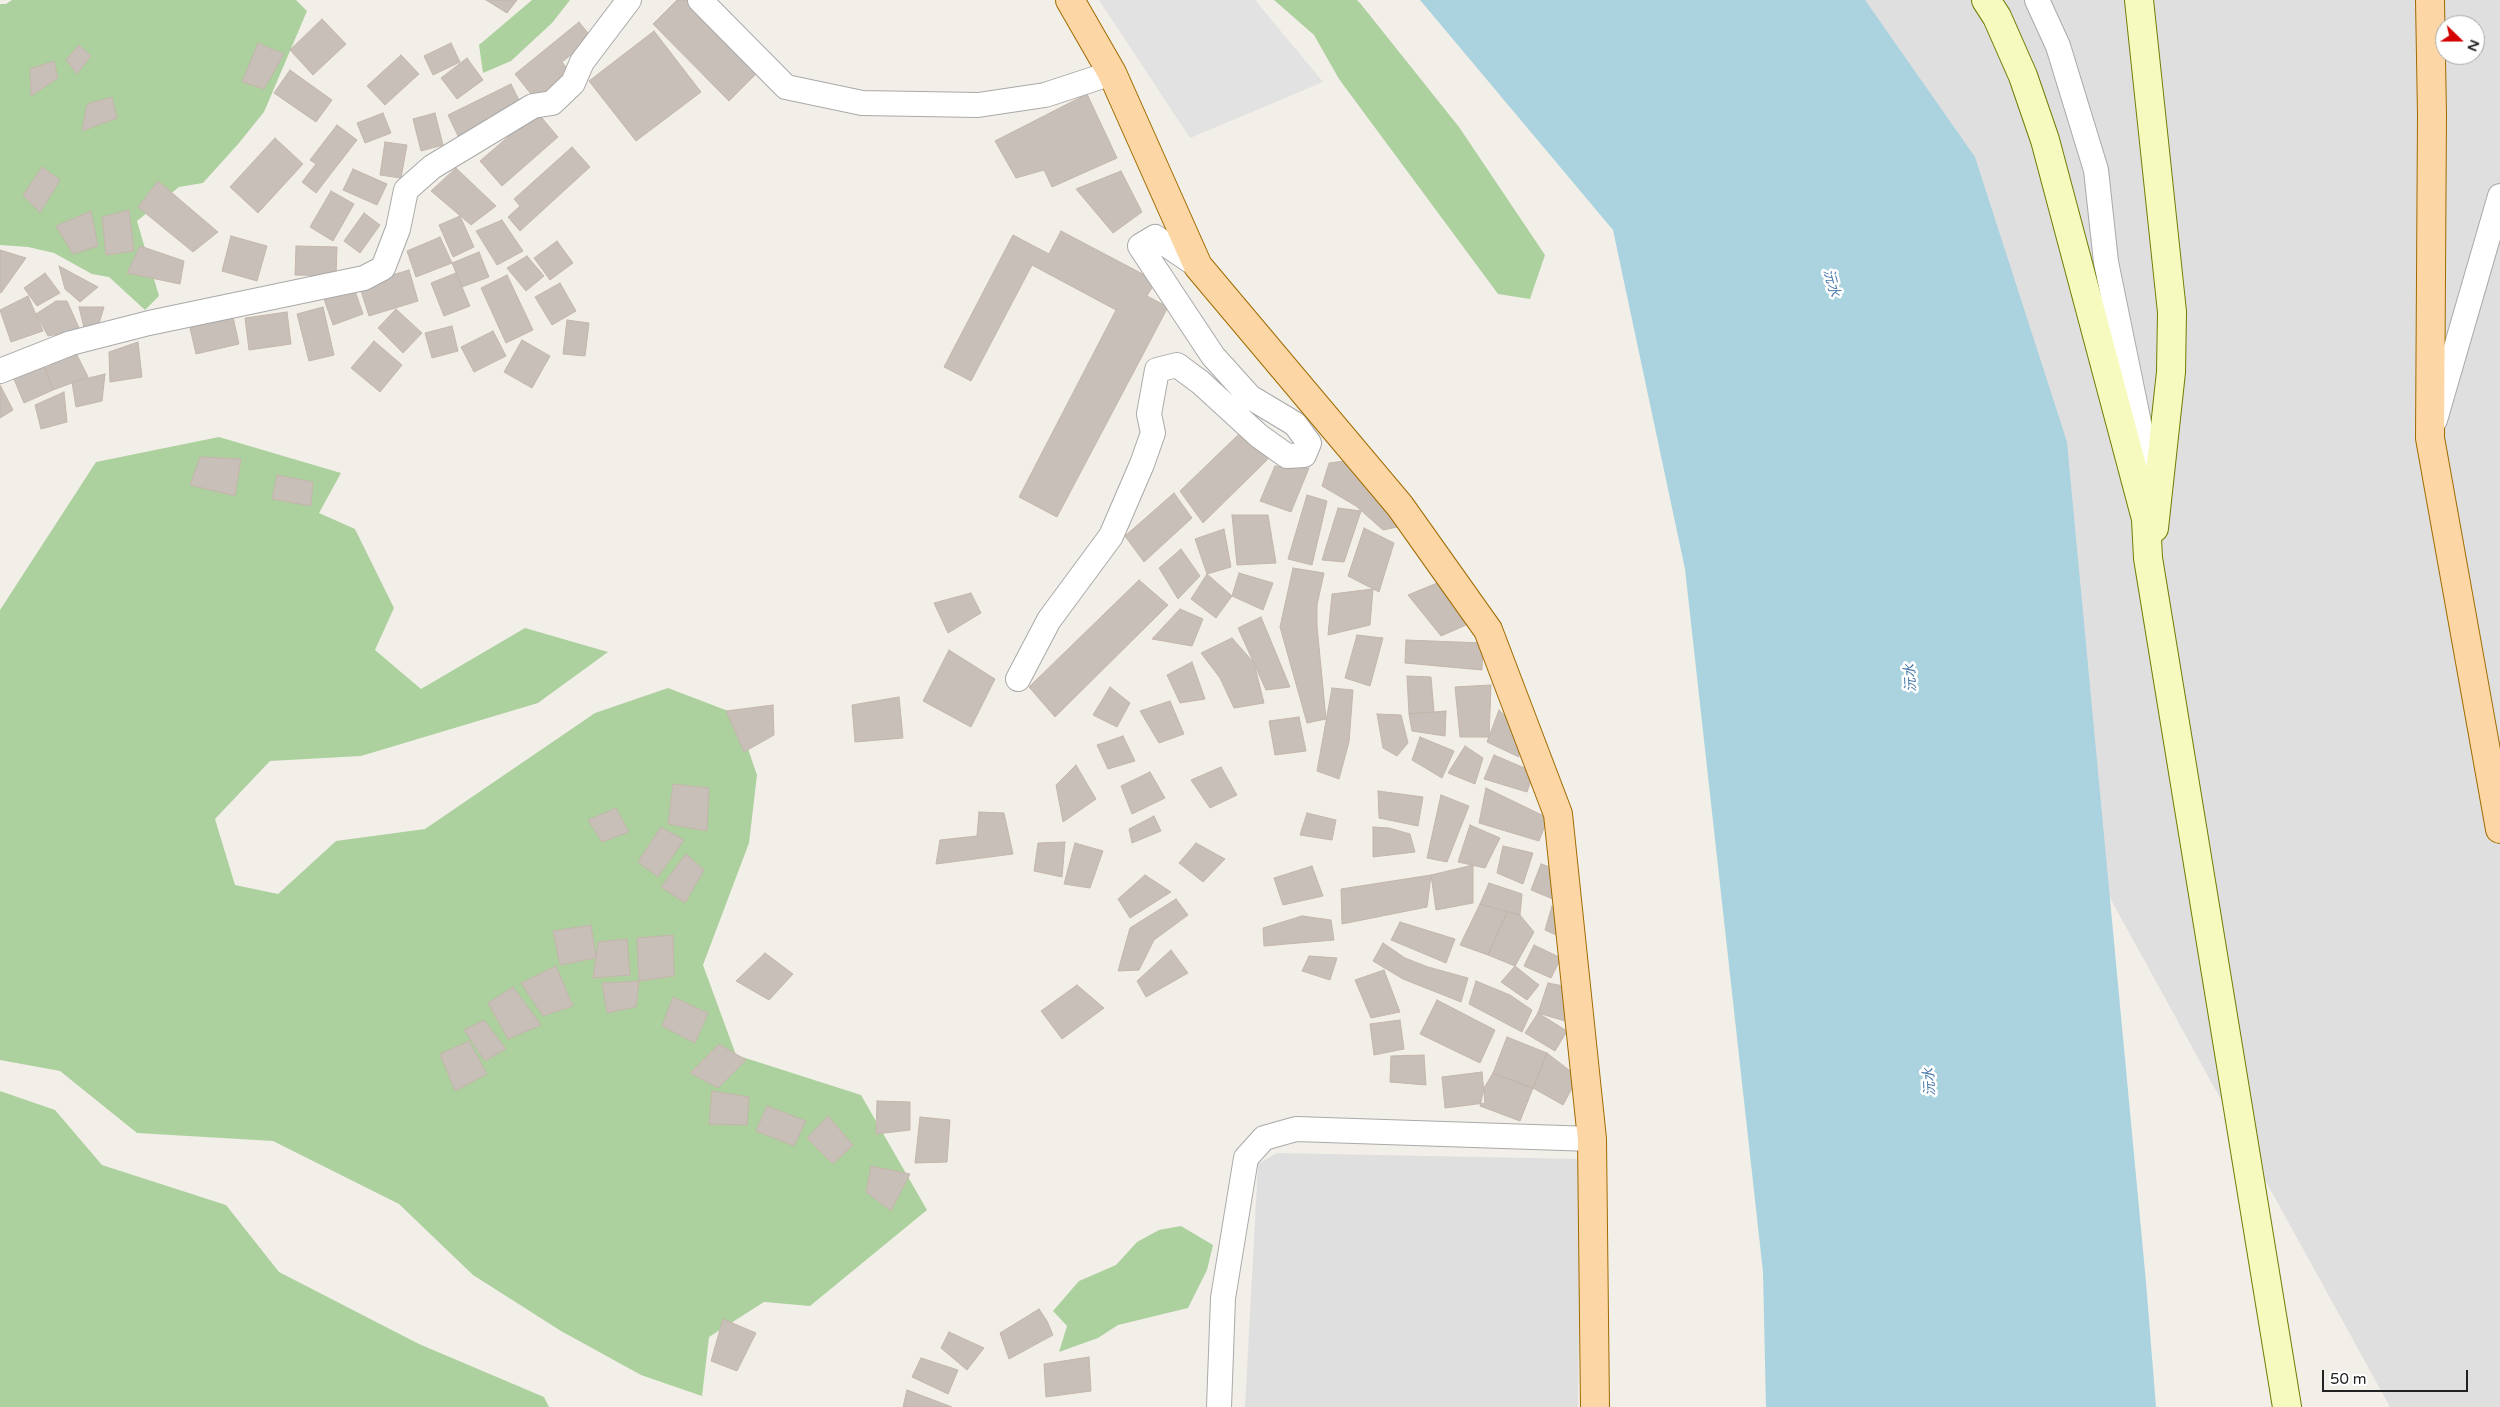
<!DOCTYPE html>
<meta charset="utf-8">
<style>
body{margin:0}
#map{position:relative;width:2500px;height:1407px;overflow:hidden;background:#f2efe9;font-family:"Varela Round",sans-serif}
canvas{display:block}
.north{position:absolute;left:2435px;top:15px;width:50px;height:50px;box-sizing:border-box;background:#fff;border:1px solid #a7a7a7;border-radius:50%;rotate:112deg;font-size:14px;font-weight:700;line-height:20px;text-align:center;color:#222}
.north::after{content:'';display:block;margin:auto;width:18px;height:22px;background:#d40000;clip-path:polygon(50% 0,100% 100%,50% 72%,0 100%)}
.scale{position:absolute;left:2322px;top:1370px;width:146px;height:22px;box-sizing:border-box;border:2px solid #222;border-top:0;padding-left:6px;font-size:15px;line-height:18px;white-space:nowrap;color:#222;-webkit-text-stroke:4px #fff;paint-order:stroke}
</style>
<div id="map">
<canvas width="2500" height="1407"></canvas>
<div class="north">N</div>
<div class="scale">50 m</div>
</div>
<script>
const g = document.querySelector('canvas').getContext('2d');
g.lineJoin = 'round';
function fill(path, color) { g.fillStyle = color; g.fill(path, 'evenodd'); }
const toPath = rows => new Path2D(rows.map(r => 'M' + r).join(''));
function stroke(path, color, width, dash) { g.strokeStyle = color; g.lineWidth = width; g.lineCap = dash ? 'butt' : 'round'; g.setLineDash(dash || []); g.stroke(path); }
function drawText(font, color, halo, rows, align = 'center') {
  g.font = font + ' "Varela Round","Noto Sans SC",sans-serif'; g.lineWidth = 5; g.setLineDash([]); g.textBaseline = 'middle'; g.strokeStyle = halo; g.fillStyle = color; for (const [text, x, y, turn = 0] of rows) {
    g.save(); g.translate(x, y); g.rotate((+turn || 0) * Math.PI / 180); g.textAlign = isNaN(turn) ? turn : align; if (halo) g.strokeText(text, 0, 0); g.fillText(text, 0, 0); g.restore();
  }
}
const residential = toPath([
 [1616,0,2500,0,2500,1407,2390,1407],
 [2445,25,2475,25,2475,55,2445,55],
 [1277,1153,1581,1159,1578,1407,1245,1407,1258,1164]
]);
const forest = toPath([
 [12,0,296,0,307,11,264,112,239,143,203,183,179,187,137,221,159,296,145,310,109,277,92,274,54,253,28,247,0,245,0,4,6,4],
 [532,0,570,0,552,23,511,61,483,73,479,45],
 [1274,0,1357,0,1360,3,1459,127,1545,255,1530,299,1498,294,1339,79,1314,35],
 [219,437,341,473,319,513,355,529,394,608,375,650,421,689,525,628,608,652,538,703,361,756,270,761,215,819,235,885,278,894,336,841,425,829,595,713,668,688,736,714,757,775,749,843,703,965,736,1055,861,1095,927,1210,810,1306,764,1302,709,1337,702,1396,641,1375,561,1331,473,1275,399,1204,273,1141,137,1133,60,1071,0,1060,0,610,96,462],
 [0,1091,55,1110,102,1165,226,1205,279,1272,419,1344,544,1397,549,1407,0,1407],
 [1181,1226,1213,1245,1207,1270,1188,1308,1118,1325,1098,1338,1059,1352,1067,1326,1053,1311,1079,1281,1116,1265,1137,1242,1159,1230]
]);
const parking = toPath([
 [1099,0,1255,0,1323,82,1190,138]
]);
const water = toPath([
 [1420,0,1865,0,1975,157,2067,442,2146,1282,2156,1407,1766,1407,1763,1272,1685,569,1613,230]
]);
const building = toPath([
 [486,0,517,0,507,13,486,0],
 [677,0,691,0,760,70,729,101,653,24,677,0],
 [322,19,346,44,313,75,290,50,322,19],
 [579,22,592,38,562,62,569,71,535,99,515,74,579,22],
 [654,31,701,92,636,141,589,81,654,31],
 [258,43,284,54,264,89,242,82,258,43],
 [451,43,460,62,433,75,424,56,451,43],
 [79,45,91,56,77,74,66,60,79,45],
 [401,55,419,74,385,105,367,86,401,55],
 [467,58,483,80,457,99,441,78,467,58],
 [54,61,58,78,31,96,30,69,54,61],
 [290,70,332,100,316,122,274,93,290,70],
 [511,84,522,106,459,138,448,115,511,84],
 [1087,94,1117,158,1052,187,1044,170,1016,178,995,141,1087,94],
 [112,97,117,118,82,131,87,104,112,97],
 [537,112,558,137,502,186,480,161,537,112],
 [383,113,391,133,365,143,357,123,383,113],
 [435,113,443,145,421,151,413,119,435,113],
 [337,125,357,140,316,193,302,182,316,164,310,160,337,125],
 [275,138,303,164,258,213,230,187,275,138],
 [385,142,407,145,401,178,380,175,385,142],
 [572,147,590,167,520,231,508,217,520,206,514,199,572,147],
 [42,167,60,180,40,213,23,195,42,167],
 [456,168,496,206,471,225,431,191,456,168],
 [353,169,387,184,377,205,343,190,353,169],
 [1121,171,1142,212,1113,233,1076,189,1121,171],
 [158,181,218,232,193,252,138,207,158,181],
 [331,191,354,204,333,241,310,227,331,191],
 [129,210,134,251,106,255,102,217,129,210],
 [91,211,98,246,73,254,56,226,91,211],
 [364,213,380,225,360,253,344,241,364,213],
 [460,216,474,247,453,257,439,225,460,216],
 [502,220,523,251,497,265,476,231,502,220],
 [1061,231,1156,281,1147,296,1168,307,1057,517,1019,497,1116,310,1032,265,971,381,944,367,1013,235,1049,254,1061,231],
 [231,236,267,246,257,281,222,271,231,236],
 [440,237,452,263,416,277,407,251,440,237],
 [557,241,573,263,550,280,534,258,557,241],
 [140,246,184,261,180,284,127,273,140,246],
 [296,246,337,247,336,276,295,275,296,246],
 [0,250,26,258,1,293,0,292,0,250],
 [479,252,489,277,462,287,452,263,479,252],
 [527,256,544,276,526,291,507,268,527,256],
 [59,266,98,287,80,302,65,289,59,266],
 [409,270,418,301,369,316,359,285,409,270],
 [45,273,60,293,37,306,24,288,45,273],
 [456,273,470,306,444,316,431,283,456,273],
 [507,275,533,330,506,343,481,288,507,275],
 [560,283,576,311,552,325,535,297,560,283],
 [354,288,363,314,333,325,324,299,354,288],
 [28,296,43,331,11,342,0,310,28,296],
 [56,301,67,301,80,330,48,336,36,314,56,301],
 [79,307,104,307,98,327,85,332,79,307],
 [323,307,334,355,309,361,297,314,323,307],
 [396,309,422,333,403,353,378,328,396,309],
 [287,312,291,344,249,350,245,318,287,312],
 [233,317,239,344,196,354,190,328,233,317],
 [567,320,589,323,585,356,563,354,567,320],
 [452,326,458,351,432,358,425,333,452,326],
 [493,331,506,356,474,372,461,347,493,331],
 [522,340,550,356,532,388,504,372,522,340],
 [374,341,402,365,380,392,351,368,374,341],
 [138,342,142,377,110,382,109,352,138,342],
 [76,353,88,377,53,390,45,368,76,353],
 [43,364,53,390,24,403,13,377,43,364],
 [105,374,102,401,76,407,72,382,105,374],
 [0,385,13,410,0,418,0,385],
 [64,392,67,422,41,429,35,405,64,392],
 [1240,433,1268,459,1203,523,1180,491,1240,433],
 [200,457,241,459,235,496,190,485,200,457],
 [1345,461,1402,526,1383,530,1356,506,1322,486,1329,463,1345,461],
 [1275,466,1309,468,1291,512,1260,501,1275,466],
 [277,475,313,482,311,506,272,499,277,475],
 [1174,493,1192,518,1144,562,1125,536,1174,493],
 [1307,495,1327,501,1312,565,1288,559,1307,495],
 [1338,508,1361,511,1344,562,1322,560,1338,508],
 [1232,515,1268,515,1276,563,1237,565,1232,515],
 [1364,528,1394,543,1379,592,1348,576,1364,528],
 [1224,529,1231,567,1207,574,1195,539,1224,529],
 [1181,549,1200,576,1178,599,1159,568,1181,549],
 [1293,568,1324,573,1317,605,1317,626,1326,719,1307,723,1280,627,1293,568],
 [1239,573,1273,583,1263,610,1232,596,1239,573],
 [1207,574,1232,596,1216,618,1191,599,1207,574],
 [1139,580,1168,605,1055,717,1029,687,1139,580],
 [1442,581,1466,625,1441,636,1408,595,1442,581],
 [1373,589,1370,625,1328,635,1332,594,1373,589],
 [971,593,981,613,948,633,934,603,971,593],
 [1180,609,1203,619,1192,646,1152,639,1180,609],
 [1261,617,1290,687,1266,690,1238,628,1261,617],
 [1357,635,1383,638,1370,686,1345,678,1357,635],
 [1232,638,1254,663,1264,703,1234,708,1220,678,1201,653,1232,638],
 [1406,640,1483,643,1482,670,1405,663,1406,640],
 [949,650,995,679,971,727,923,701,949,650],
 [1192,662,1205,699,1180,703,1167,675,1192,662],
 [1407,676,1431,677,1434,712,1409,714,1407,676],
 [1491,685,1489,737,1460,737,1455,687,1491,685],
 [1110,687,1130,703,1117,727,1093,715,1110,687],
 [1332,688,1353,690,1349,742,1339,779,1317,771,1332,688],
 [899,697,903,738,855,742,852,705,899,697],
 [1170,701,1184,734,1159,743,1140,711,1170,701],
 [773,705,774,735,744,752,726,711,773,705],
 [1499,710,1518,729,1519,757,1487,742,1499,710],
 [1446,711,1445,736,1412,731,1409,714,1446,711],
 [1377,714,1401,715,1408,743,1397,756,1383,748,1377,714],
 [1299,717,1306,751,1275,755,1269,721,1299,717],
 [1123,736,1135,761,1108,769,1097,745,1123,736],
 [1420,737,1454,751,1442,778,1412,760,1420,737],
 [1465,746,1483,758,1475,784,1448,773,1465,746],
 [1494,755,1534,772,1527,792,1484,779,1494,755],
 [1076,765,1096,799,1063,822,1056,785,1076,765],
 [1221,767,1237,795,1210,808,1191,780,1221,767],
 [1150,772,1165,798,1132,814,1121,786,1150,772],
 [673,784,709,788,707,831,668,824,673,784],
 [1486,788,1548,818,1539,841,1479,823,1486,788],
 [1378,791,1423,797,1418,826,1379,818,1378,791],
 [1441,795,1469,806,1447,862,1427,858,1441,795],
 [616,808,629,832,602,842,588,820,616,808],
 [979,812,1004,813,1013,854,936,864,940,840,977,836,979,812],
 [1307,813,1336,820,1332,840,1300,835,1307,813],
 [1154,816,1161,831,1132,843,1129,829,1154,816],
 [1470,825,1500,838,1485,868,1458,862,1470,825],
 [661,827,684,840,658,877,638,862,661,827],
 [1373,827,1389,828,1410,834,1415,852,1373,857,1373,827],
 [1065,842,1062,877,1034,871,1038,843,1065,842],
 [1075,843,1103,851,1090,888,1064,884,1075,843],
 [1196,843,1225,859,1203,882,1179,863,1196,843],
 [1503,846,1533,853,1523,884,1497,873,1503,846],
 [686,854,704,870,685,903,661,887,686,854],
 [1541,864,1559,870,1560,902,1531,890,1541,864],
 [1473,865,1473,903,1436,910,1431,875,1473,865],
 [1312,866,1323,896,1283,905,1274,878,1312,866],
 [1145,875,1171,892,1130,918,1118,899,1145,875],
 [1431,875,1427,907,1342,924,1341,889,1431,875],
 [1489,883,1522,894,1520,915,1480,904,1489,883],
 [1176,899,1188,915,1154,940,1139,970,1118,971,1130,928,1176,899],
 [1480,904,1507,912,1488,955,1460,945,1480,904],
 [1552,906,1562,914,1563,938,1545,930,1552,906],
 [1507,912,1520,915,1534,932,1515,966,1488,955,1507,912],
 [1302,916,1331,920,1334,940,1264,946,1263,928,1302,916],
 [1400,922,1455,939,1446,963,1391,940,1400,922],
 [591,925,596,958,560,965,553,931,591,925],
 [673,935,674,976,639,981,637,938,673,935],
 [627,939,630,975,593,978,598,942,627,939],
 [1383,943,1405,958,1428,967,1468,978,1461,1002,1403,979,1373,961,1383,943],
 [1534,945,1561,958,1551,978,1524,966,1534,945],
 [1171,950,1188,973,1146,997,1137,981,1171,950],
 [765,953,793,974,769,1000,736,981,765,953],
 [1309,956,1337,958,1330,980,1302,971,1309,956],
 [556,966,573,1006,543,1016,521,983,556,966],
 [1515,966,1539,985,1527,1000,1501,982,1515,966],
 [1384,970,1400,1012,1371,1018,1355,980,1384,970],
 [639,981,636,1007,607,1013,602,983,639,981],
 [1476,981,1510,995,1532,1010,1522,1032,1469,1004,1476,981],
 [1548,983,1569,987,1565,1021,1538,1013,1548,983],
 [1077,985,1104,1008,1062,1039,1041,1011,1077,985],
 [513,987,541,1025,508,1039,488,1003,513,987],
 [673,997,708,1013,695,1043,662,1026,673,997],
 [1437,1000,1495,1030,1480,1063,1420,1034,1437,1000],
 [1538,1013,1567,1031,1555,1051,1525,1033,1538,1013],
 [484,1020,506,1049,485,1061,464,1030,484,1020],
 [1400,1020,1404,1049,1374,1055,1370,1024,1400,1020],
 [1507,1037,1547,1053,1533,1088,1493,1073,1507,1037],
 [469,1041,487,1074,455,1091,440,1054,469,1041],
 [719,1044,746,1060,718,1088,690,1073,719,1044],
 [1547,1053,1578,1077,1563,1105,1533,1088,1547,1053],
 [1424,1055,1426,1085,1390,1082,1391,1056,1424,1055],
 [1482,1072,1485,1103,1445,1108,1442,1077,1482,1072],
 [1493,1073,1533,1088,1520,1121,1480,1106,1484,1088,1493,1073],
 [712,1091,749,1097,747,1125,709,1124,712,1091],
 [877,1101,910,1102,910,1130,876,1134,877,1101],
 [767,1106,806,1121,794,1146,756,1131,767,1106],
 [828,1116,853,1145,833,1164,807,1138,828,1116],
 [920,1117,950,1120,947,1162,915,1163,920,1117],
 [871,1166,910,1174,891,1211,866,1192,871,1166],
 [1039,1309,1047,1321,1053,1335,1009,1359,1000,1333,1039,1309],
 [723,1319,756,1333,737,1371,711,1361,723,1319],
 [949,1332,984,1348,967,1370,941,1348,949,1332],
 [1089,1357,1091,1391,1046,1397,1044,1364,1089,1357],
 [921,1358,958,1370,948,1394,912,1377,921,1358],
 [907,1390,952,1407,903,1407,907,1390]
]);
const street = toPath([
 [700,0,786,87,862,103,978,105,1045,95,1112,73],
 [2037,0,2058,46,2096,170,2106,262,2154,496],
 [0,371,71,343,149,323,364,278,383,268,398,229,406,190,432,167,533,106,552,103,573,83,582,62,629,0],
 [2435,420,2500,196],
 [1018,679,1049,620,1111,536,1142,464,1153,433,1149,414,1157,370,1177,365,1200,382,1259,436,1287,456,1304,455,1309,443,1295,424,1250,397,1213,356,1140,246,1155,237,1198,266],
 [1219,1407,1223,1298,1246,1158,1264,1138,1296,1129,1592,1139]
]);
const secondary = toPath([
 [1986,0,1997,17,2023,76,2045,140,2146,519,2148,558,2287,1407],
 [2139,0,2172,312,2171,372,2154,528]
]);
const primary = toPath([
 [1070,0,1112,73,1198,266,1400,506,1488,630,1558,814,1592,1139,1595,1407],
 [2430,0,2432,115,2430,438,2500,829]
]);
const waterNames = [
 ["沅水",1831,283,75],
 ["沅水",1911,678,-93],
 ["沅水",1930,1082,-93]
];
fill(residential, '#e0dfdf');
fill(forest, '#add19e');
fill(parking, '#e2e2e2');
fill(water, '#aad3df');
fill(building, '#c7bfb8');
stroke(building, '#c4b6ab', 1);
stroke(street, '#a9a9a9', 26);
stroke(secondary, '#707d05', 30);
stroke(primary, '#a06b00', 30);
stroke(street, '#fff', 24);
stroke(secondary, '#f7fabf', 28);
stroke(primary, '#fcd6a4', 28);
drawText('italic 14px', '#4a7aab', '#fff', waterNames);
</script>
